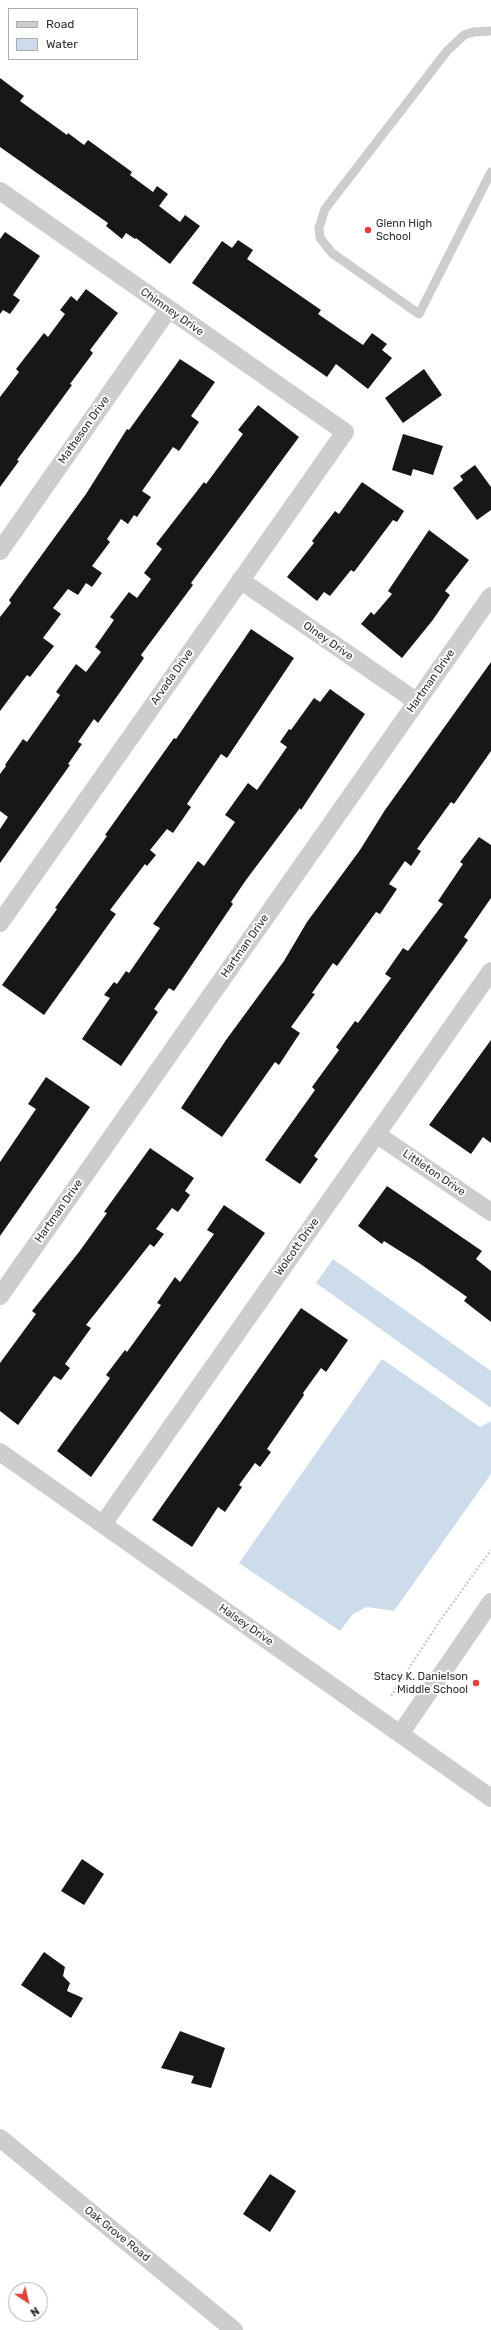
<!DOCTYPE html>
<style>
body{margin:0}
#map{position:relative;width:491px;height:2330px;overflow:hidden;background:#fff;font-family:Rubik,sans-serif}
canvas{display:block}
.legend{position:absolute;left:8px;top:8px;width:130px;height:52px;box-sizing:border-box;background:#fff;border:1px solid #acacac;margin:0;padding:5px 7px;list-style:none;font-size:12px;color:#303030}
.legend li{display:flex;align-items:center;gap:8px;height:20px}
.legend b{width:20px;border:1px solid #acacac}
.north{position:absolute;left:8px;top:2282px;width:40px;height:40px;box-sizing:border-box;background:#fff;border:1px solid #acacac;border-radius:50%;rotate:145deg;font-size:11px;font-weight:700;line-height:16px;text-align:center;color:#303030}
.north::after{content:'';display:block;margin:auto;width:14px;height:18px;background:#df413b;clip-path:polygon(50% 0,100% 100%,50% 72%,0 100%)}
</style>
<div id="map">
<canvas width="491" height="2330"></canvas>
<ul class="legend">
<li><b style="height:5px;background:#cdcdcd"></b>Road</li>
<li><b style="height:11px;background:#ccdceb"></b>Water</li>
</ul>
<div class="north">N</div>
</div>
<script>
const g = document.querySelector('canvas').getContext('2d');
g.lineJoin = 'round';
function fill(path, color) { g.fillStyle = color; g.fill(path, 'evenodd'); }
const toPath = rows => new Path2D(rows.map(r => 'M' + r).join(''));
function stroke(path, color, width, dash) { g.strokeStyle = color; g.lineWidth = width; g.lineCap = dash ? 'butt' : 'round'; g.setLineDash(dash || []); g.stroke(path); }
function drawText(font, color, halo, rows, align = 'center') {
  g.font = font + ' Rubik,sans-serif'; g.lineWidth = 4; g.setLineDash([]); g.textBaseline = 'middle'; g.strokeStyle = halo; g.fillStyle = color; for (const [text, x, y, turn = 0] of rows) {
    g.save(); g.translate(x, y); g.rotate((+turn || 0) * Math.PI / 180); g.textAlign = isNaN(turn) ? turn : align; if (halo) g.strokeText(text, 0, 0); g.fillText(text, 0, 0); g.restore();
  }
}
const water = toPath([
 [333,1259,491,1371,491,1408,316,1283],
 [382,1359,480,1427,491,1421,491,1474,394,1611,367,1607,353,1614,340,1631,239,1563]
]);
const building = toPath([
 [0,78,24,96,20,101,67,135,68,133,84,145,88,140,132,172,130,175,153,192,157,186,168,194,159,206,180,222,185,215,200,226,170,264,136,238,135,239,126,233,122,239,106,226,108,223,0,147],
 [5,232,40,256,13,295,20,300,10,314,3,310,0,314,0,239],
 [238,240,253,250,247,259,321,310,318,314,363,345,372,333,387,344,382,350,392,358,368,389,336,364,327,377,192,283,222,241,232,248],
 [86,289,118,313,90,350,93,353,70,384,72,385,17,460,19,461,0,487,0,397,19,372,16,369,44,333,48,337,65,314,60,310,71,296,77,301],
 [180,359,215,382,191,416,199,422,179,451,173,447,142,491,151,497,137,517,134,515,128,524,121,519,107,539,110,542,92,566,102,573,92,587,86,583,78,595,68,589,53,608,61,614,43,638,54,646,30,677,27,675,0,711,0,617,11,603,9,600,86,494,127,429,129,430],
 [424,369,442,395,403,423,385,398],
 [258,405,299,437,191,583,193,585,141,655,144,658,118,695,98,723,94,719,78,742,82,744,68,764,70,765,0,863,0,829,8,817,0,811,0,774,6,766,5,765,23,739,27,742,60,695,56,692,76,664,86,672,101,652,95,647,114,620,110,617,129,592,137,598,151,579,144,573,162,549,156,544,204,482,206,484,243,434,238,430],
 [403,434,443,446,433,475,413,469,411,476,392,470],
 [475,465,491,487,491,510,477,520,453,488,463,480,460,476],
 [362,482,404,511,397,522,393,520,354,572,351,570,330,596,324,592,317,601,287,577,314,543,312,541,335,511,339,514],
 [429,530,469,560,445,591,450,595,432,621,402,658,361,624,371,612,374,615,392,594,388,591],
 [251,629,294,658,227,758,221,754,187,804,191,807,173,833,167,829,150,850,156,855,147,866,145,864,110,910,116,914,44,1015,2,985,57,909,55,908,107,836,105,835,174,738,176,739],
 [491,662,491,751,454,804,451,802,417,849,421,851,411,866,405,861,389,884,397,889,380,914,376,912,337,966,333,963,312,993,315,994,291,1027,300,1033,279,1065,275,1062,222,1137,181,1108,226,1040,284,961,307,922,360,850,385,810],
 [330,689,365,714,301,810,300,808,246,880,231,902,233,904,174,991,169,988,154,1009,158,1012,121,1066,82,1039,110,998,104,995,114,982,117,984,126,971,129,973,160,928,153,924,198,861,204,866,235,822,225,815,248,783,257,790,287,747,280,742,289,729,291,730,314,698,320,702],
 [479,837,491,845,491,898,464,937,468,940,314,1156,318,1159,300,1184,265,1160,315,1090,312,1087,339,1050,336,1047,355,1021,358,1023,391,978,385,974,403,948,408,951,443,904,438,901,463,864,460,862],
 [491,1040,491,1143,483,1137,471,1154,429,1125],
 [46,1077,90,1107,0,1236,0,1162,36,1109,28,1104],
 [150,1148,194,1178,185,1191,190,1195,178,1212,172,1208,156,1229,164,1234,154,1247,150,1244,86,1325,91,1328,65,1364,70,1368,61,1380,54,1376,18,1425,0,1411,0,1363,36,1314,32,1311,79,1252,107,1213,104,1212],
 [387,1186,482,1251,476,1259,491,1271,491,1322,464,1301,467,1297,419,1263,384,1241,382,1244,358,1226],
 [224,1205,265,1233,91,1477,57,1451,110,1378,106,1375,125,1350,127,1352,161,1305,157,1303,175,1277,180,1282,214,1234,207,1230],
 [301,1308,348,1340,326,1372,321,1368,303,1393,304,1395,267,1449,271,1452,260,1467,255,1463,239,1485,242,1487,225,1512,218,1507,192,1547,152,1520],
 [82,1859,104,1874,84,1905,61,1891],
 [44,1952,65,1967,63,1976,70,1983,67,1991,83,1998,71,2018,21,1985],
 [180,2031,225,2048,211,2088,191,2083,194,2076,161,2068],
 [270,2174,296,2191,270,2232,243,2214]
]);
const path = toPath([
 [391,1696,439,1622,491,1550]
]);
const lane = toPath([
 [491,31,473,32,464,35,447,51,325,209,319,228,320,238,332,253,419,314,491,172]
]);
const street = toPath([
 [0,191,345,432,0,923],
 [0,551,168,310],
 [240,580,416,701],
 [376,1134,491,1212],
 [0,1296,491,596],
 [0,1452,491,1798],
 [103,1524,491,971],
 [400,1734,491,1602],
 [0,2138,234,2330]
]);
const markers = [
 [368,230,4,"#df413b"],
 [476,1683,4,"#df413b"]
];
const poiNames = [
 ["Glenn High",376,224],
 ["School",376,237],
 ["Stacy K. Danielson",468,1677,"right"],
 ["Middle School",468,1690,"right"]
];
const streetNames = [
 ["Chimney Drive",172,312,35],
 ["Matheson Drive",84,430,-55],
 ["Olney Drive",328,641,35],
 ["Arvada Drive",172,677,-55],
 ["Hartman Drive",431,681,-55],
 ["Hartman Drive",245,946,-55],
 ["Littleton Drive",434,1173,34],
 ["Hartman Drive",59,1211,-55],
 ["Wolcott Drive",297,1247,-55],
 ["Halsey Drive",246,1625,35],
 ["Oak Grove Road",117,2234,39]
];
fill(water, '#ccdceb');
fill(building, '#171717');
stroke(path, '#cdcdcd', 2.5, [2, 2]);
stroke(lane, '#cdcdcd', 9);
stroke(street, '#cdcdcd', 18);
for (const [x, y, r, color] of markers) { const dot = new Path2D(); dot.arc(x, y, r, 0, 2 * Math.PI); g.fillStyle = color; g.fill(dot); stroke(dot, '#fff', 1.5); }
drawText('11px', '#303030', '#fff', poiNames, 'left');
drawText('11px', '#303030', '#fff', streetNames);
</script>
